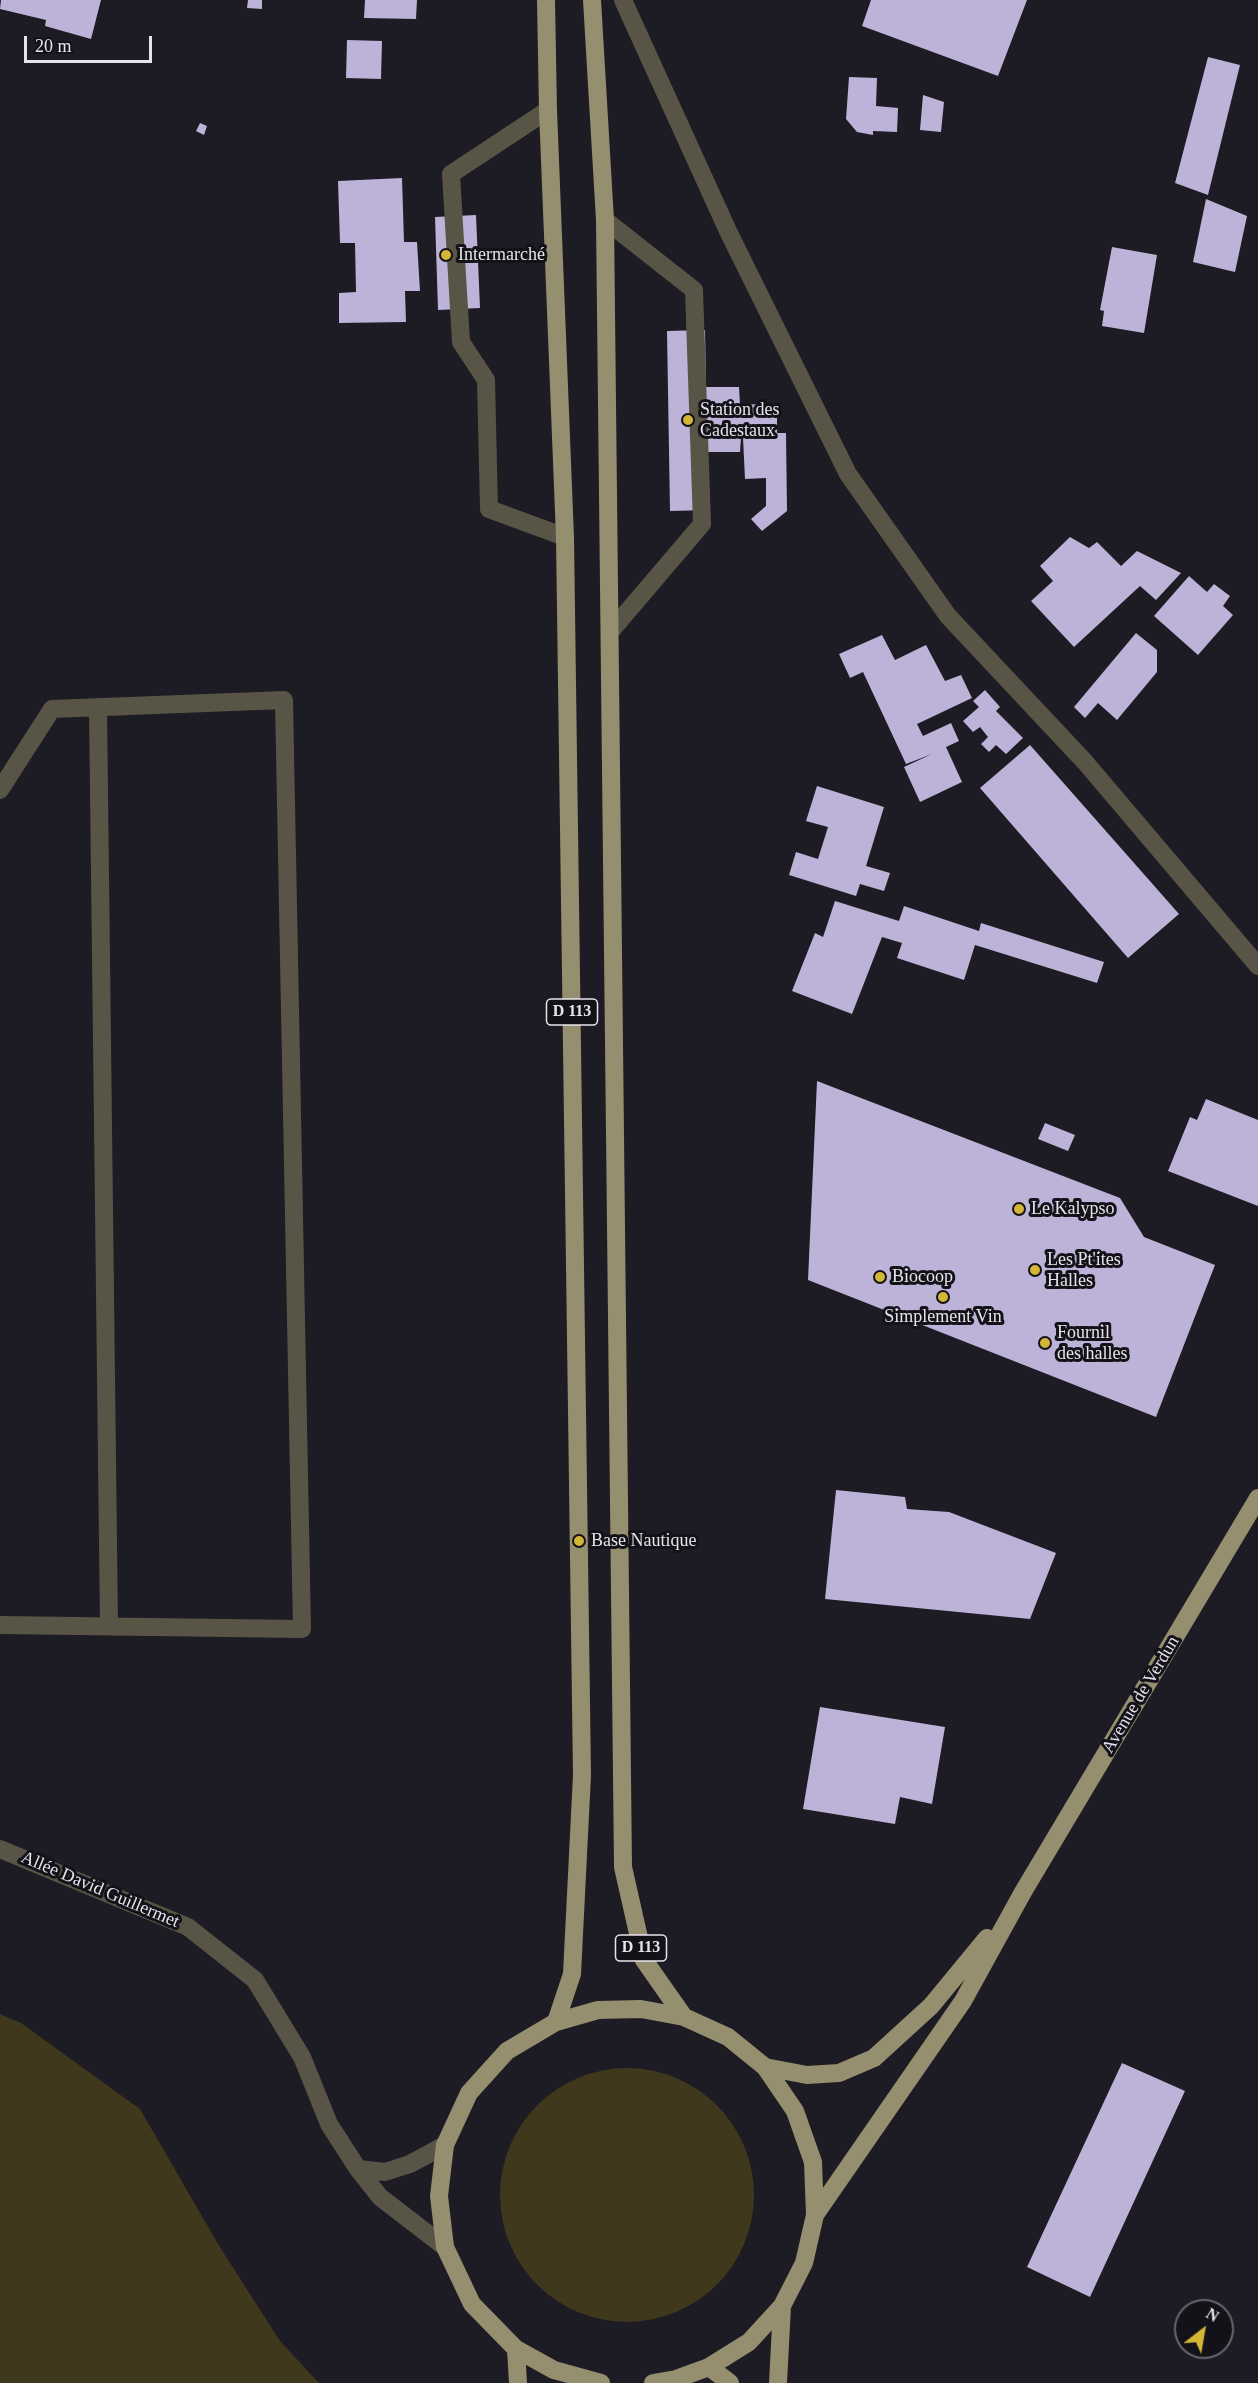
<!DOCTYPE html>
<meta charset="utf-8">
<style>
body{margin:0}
#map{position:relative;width:1258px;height:2383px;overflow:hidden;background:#1d1b23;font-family:"Times New Roman",serif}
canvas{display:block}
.north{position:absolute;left:1174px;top:2299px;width:60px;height:60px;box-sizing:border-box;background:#141219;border:2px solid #68666d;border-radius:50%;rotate:31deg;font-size:16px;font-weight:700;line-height:24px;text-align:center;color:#e6e4ea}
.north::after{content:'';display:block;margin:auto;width:21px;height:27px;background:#d3b635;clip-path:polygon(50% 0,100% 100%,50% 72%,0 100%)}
.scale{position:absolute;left:24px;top:36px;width:128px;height:27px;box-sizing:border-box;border:3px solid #e6e4ea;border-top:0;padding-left:8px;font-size:18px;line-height:21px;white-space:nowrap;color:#e6e4ea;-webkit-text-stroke:4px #141219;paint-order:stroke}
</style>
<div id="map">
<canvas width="1258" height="2383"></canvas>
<div class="north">N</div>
<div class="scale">20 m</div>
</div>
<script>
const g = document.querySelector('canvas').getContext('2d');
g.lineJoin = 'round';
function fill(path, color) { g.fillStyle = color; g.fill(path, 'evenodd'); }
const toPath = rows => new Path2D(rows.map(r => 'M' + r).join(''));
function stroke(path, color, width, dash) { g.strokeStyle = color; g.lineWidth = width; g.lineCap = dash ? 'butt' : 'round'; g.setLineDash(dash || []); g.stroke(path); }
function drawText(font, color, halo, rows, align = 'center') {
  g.font = font + ' "Times New Roman",serif'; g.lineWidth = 6; g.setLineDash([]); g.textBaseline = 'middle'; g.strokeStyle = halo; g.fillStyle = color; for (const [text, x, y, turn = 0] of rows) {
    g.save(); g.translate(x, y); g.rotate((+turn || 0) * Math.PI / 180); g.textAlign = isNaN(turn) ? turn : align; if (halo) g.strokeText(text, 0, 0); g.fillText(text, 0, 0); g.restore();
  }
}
const green = toPath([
 [0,2014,21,2023,140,2109,218,2244,280,2341,319,2383,0,2383],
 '500 2195a127 127 0 1 1 254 0a127 127 0 1 1-254 0Z'
]);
const building = toPath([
 [1,0,101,0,91,39,45,26,46,20,0,9],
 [248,0,262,0,262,9,247,8],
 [365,0,417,0,416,19,364,18],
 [871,0,1027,0,998,76,862,26],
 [347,40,382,41,381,79,346,78],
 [1208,57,1240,65,1208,195,1175,183],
 [849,77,877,78,876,106,898,108,897,132,873,131,873,135,857,132,846,119],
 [923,95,944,102,941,132,920,130],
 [200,123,207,126,204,135,196,131],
 [402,178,404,242,417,242,420,291,405,291,406,322,339,323,339,293,356,292,355,243,340,243,338,181],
 [1206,199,1247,216,1235,272,1193,262],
 [476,215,480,308,438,310,435,217],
 [1112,247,1157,255,1144,333,1102,326,1104,311,1100,310],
 [705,330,706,387,739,387,740,405,763,404,763,409,777,408,777,433,786,433,787,511,762,531,751,519,766,506,766,478,745,479,743,438,741,438,740,452,707,452,708,510,670,511,667,331],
 [1070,537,1089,548,1097,542,1121,566,1137,551,1181,573,1156,600,1140,586,1074,647,1031,601,1053,581,1040,566],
 [1189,576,1207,592,1214,584,1230,596,1223,606,1233,615,1198,655,1154,616],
 [1136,633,1157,650,1157,672,1117,720,1098,703,1085,718,1074,707],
 [882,635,895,660,926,645,945,681,961,675,972,698,917,724,923,736,951,723,959,741,946,747,962,782,920,802,904,767,932,754,906,764,863,672,850,678,839,654],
 [985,690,1000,707,996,711,1023,738,1006,754,996,745,989,752,981,744,988,737,980,727,973,732,963,721,979,707,973,701],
 [1030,745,1179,914,1128,958,980,788],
 [817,786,884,807,866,866,890,873,884,891,860,884,856,896,789,875,796,852,818,859,828,827,806,821],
 [835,901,899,921,904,906,979,931,981,923,1104,962,1097,983,975,945,964,980,897,958,902,943,882,937,852,1014,792,991,815,933,823,937],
 [817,1081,1120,1198,1144,1237,1215,1265,1156,1417,808,1280],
 [1206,1099,1258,1120,1258,1206,1168,1171,1190,1117,1197,1120],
 [1045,1123,1075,1135,1068,1151,1038,1139],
 [836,1490,905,1497,907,1509,949,1512,1056,1553,1030,1619,825,1599],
 [820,1707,945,1727,932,1804,900,1797,895,1824,803,1809],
 [1122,2063,1185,2091,1090,2297,1027,2267]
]);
const minor = toPath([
 [623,0,728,231,848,474,948,616,1085,762,1258,966],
 [548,110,451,174,461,342,486,380,489,509,565,537],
 [605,220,694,290,702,524,610,632],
 [98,708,109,1626],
 [0,790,52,709,284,700,302,1629,0,1625],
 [0,1849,188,1927,255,1980,302,2057,329,2124,358,2169,380,2197,445,2247],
 [358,2169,385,2172,410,2164,445,2145]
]);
const major = toPath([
 [546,0,548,110,565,537,582,1775,572,1974,556,2022],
 [592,0,605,220,623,1867,644,1960,684,2017],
 [765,2067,807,2075,839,2073,874,2058,931,2006,987,1938],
 [815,2215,963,2001,1023,1892,1258,1498],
 [516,2349,518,2383],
 [709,2367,730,2383],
 [601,2383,554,2370,516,2349,472,2304,445,2247,439,2196,445,2145,469,2093,507,2051,556,2022,598,2010,641,2009,684,2017,728,2037,765,2067,795,2111,813,2162,815,2215,804,2263,782,2306,749,2342,709,2367,676,2379,653,2383],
 [778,2383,782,2306]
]);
const markers = [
 [446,255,6,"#d3b635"],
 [688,420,6,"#d3b635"],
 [1019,1209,6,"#d3b635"],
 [1035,1270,6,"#d3b635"],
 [880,1277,6,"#d3b635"],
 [943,1297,6,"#d3b635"],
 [1045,1343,6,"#d3b635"],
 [579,1541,6,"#d3b635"]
];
const shields = [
 [572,1012,51],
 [641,1948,51]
];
const shieldNames = [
 ["D 113",572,1012],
 ["D 113",641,1948]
];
const poiNames = [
 ["Intermarché",458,255],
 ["Station des",700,410],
 ["Cadestaux",700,431],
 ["Le Kalypso",1031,1209],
 ["Les Pt'ites",1047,1260],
 ["Halles",1047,1281],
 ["Biocoop",892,1277],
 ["Simplement Vin",943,1317,"center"],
 ["Fournil",1057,1333],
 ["des halles",1057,1354],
 ["Base Nautique",591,1541]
];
const streetNames = [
 ["Avenue de Verdun",1141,1695,-59],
 ["Allée David Guillermet",100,1890,23]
];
fill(green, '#3f381d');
fill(building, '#bdb3d8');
stroke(minor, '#585546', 18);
stroke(major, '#958e6f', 18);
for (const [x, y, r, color] of markers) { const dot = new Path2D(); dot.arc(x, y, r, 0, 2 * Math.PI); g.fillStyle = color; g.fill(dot); stroke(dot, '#141219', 2); }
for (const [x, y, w] of shields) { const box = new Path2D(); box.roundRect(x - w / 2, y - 13, w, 26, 4.5); g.fillStyle = '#141219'; g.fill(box); stroke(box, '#e6e4ea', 1.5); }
drawText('bold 16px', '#e6e4ea', null, shieldNames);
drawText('18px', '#e6e4ea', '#141219', poiNames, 'left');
drawText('18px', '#e6e4ea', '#141219', streetNames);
</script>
